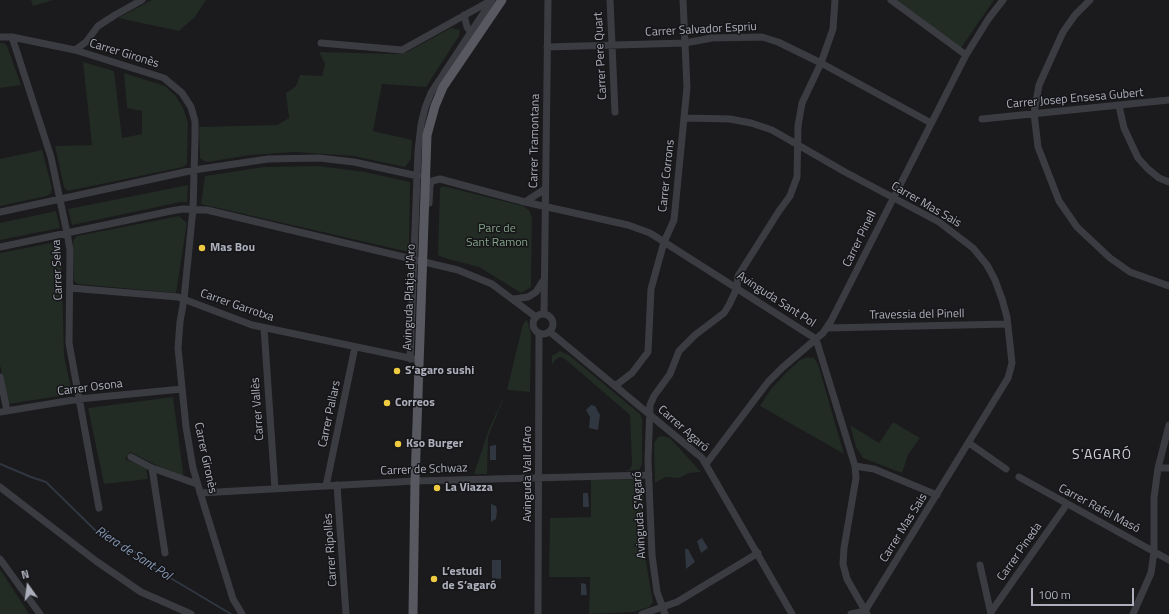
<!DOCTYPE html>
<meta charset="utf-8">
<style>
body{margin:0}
#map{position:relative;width:1169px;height:614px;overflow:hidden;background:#1b1a1d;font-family:"Titillium Web",sans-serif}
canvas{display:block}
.north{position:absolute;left:8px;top:566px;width:40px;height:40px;-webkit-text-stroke:3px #161518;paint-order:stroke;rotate:346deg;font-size:11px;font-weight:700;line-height:16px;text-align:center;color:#adb0bc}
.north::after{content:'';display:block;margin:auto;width:14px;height:18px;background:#adb0bc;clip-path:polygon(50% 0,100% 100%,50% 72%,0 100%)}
.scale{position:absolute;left:1031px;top:588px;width:103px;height:18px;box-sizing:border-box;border:2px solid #adb0bc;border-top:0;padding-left:5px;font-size:12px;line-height:14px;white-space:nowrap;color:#adb0bc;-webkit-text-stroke:3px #161518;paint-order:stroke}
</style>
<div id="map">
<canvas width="1169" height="614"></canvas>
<div class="north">N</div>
<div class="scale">100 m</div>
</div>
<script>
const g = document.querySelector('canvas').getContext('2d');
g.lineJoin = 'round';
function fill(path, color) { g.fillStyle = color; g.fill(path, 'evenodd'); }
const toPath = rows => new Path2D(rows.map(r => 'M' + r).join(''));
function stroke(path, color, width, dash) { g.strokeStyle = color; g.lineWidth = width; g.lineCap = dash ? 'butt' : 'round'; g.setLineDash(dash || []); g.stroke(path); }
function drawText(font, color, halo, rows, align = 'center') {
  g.font = font + ' "Titillium Web",sans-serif'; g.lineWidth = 3; g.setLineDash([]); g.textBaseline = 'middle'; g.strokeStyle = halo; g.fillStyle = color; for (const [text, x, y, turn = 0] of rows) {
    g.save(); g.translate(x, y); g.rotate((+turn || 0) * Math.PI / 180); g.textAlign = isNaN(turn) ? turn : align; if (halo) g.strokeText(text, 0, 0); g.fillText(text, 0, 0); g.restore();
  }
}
const green = toPath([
 [31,0,53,0,33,6],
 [152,0,206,0,195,17,179,31,118,18],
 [891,0,994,0,959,51],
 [451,28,460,30,459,36,426,87,382,84,373,131,412,140,411,159,405,167,353,156,295,152,250,155,208,162,204,161,200,158,199,127,277,125,289,118,286,93,296,86,300,75,322,76,325,64,319,52,398,54,407,52],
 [0,43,4,43,7,46,21,85,0,88],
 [83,62,114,71,122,138,142,134,142,111,127,108,124,73,165,86,176,96,183,108,188,123,187,164,183,167,68,191,64,187,55,146,92,145],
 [42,150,52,188,51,193,47,196,0,206,0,159],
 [318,166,365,172,410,182,409,252,201,204,205,176,264,167],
 [188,185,187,202,181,202,72,225,68,209],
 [443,186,523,206,529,210,532,218,531,287,521,293,479,267,444,258,438,255,440,188],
 [56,211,60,228,0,240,0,223],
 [179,216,187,223,176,293,78,284,74,281,73,241,77,236],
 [61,241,64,356,71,388,66,395,8,404,0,365,0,253],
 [527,320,531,334,530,392,507,390,488,437,487,474,474,474,489,429,507,390,523,324],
 [560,351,569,355,640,414,642,419,642,465,639,470,624,471,630,469,632,464,630,415,565,359,560,357,555,360,552,365,552,356],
 [807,357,814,358,818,364,844,454,760,406,771,389,787,372,800,360],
 [173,397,184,479,130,452,125,459,146,468,148,479,104,484,88,408],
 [893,422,920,438,908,455,902,473,863,458,856,447,850,425,879,443],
 [662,436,670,438,701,472,689,473,679,478,665,477,655,483,654,443,658,437],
 [636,479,643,486,645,556,653,602,649,607,633,612,589,614,590,577,549,577,550,518,591,517,591,480],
 [0,569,29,614,0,614]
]);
const water = toPath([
 [591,405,595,406,600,415,598,430,589,428,590,417,586,410],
 [496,445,496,460,490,460,490,446],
 [583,493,588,493,589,507,583,507],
 [491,504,496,506,497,511,496,519,491,522],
 [702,538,708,548,701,553,697,541],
 [685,549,688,549,695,562,686,569],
 [492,560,501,560,501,579,492,578],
 [581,583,586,584,587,595,581,595]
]);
const stream = toPath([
 [0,464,31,477,46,482,99,534,137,553,152,567,231,614]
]);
const minor = toPath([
 [610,0,615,112],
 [891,0,966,55],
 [1090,0,1075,15,1063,32,1039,85,1034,113,1038,147,1059,201,1077,227,1110,258,1130,272,1169,286],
 [471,32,491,2],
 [0,37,12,37,75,50,164,78,182,93,191,107,195,121,195,138,193,209,184,299,180,322,178,348,186,427,193,468,203,502,233,599,242,614],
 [12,37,51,157,67,233,70,250,69,343,99,508],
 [321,43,402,50,492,0],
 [547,47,685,43,712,38,762,37,778,42,821,63,931,123],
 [75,50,86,42,98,26,115,15,142,0],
 [1119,106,1124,128,1138,158,1148,169,1159,178,1169,182],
 [685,118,730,119,751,123,772,130,845,172,939,222,973,248,987,265,995,280,1002,299,1007,317,1012,363,1008,378,865,611,865,614],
 [982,119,1169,100],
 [525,202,545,189],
 [429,203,430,186,432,181,440,179,525,202,628,225,650,233,816,339,855,466,856,478,844,548,843,564,847,579,867,614],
 [0,212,194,170,268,159,319,158,354,162,418,176],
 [0,247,171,211,183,209,207,210,458,270,492,284,536,317],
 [70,288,178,297,252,325,414,359],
 [514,299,528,297,536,292,543,281],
 [544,314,548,0],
 '533 324a10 10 0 1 1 20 0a10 10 0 1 1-20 0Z',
 [264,328,275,489],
 [827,328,1007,324],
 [550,332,702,458,792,614],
 [410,359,418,151,421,125,425,108,431,93,471,32,467,27,464,15],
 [0,377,7,411],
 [615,386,632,373,648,352,651,289,664,242,674,220,687,87,683,0],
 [0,412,79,399,182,389],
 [969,443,1006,469],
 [131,457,152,468,197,484],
 [706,464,768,382,783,367,823,333,831,321,966,55,989,18,1003,0],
 [855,466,874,469,937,495],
 [152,468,165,553],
 [1158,468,1169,468],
 [1019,477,1169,560],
 [337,485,346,614],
 [326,486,355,347],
 [0,487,96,561,141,592,191,614],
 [200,493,415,481,649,475],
 [0,559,40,614],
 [980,565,991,614],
 [991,612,1067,504],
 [538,614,539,334],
 [642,614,677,602,758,553],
 [665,614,657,592,652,555,648,461,650,405,654,396,670,374,679,351,695,335,724,313,729,305,737,288,738,276,779,211,790,196,797,177,798,126,802,103,821,63,833,29,835,0],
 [851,614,865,611],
 [1133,614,1151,573,1154,552,1154,498,1158,468,1169,425]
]);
const major = toPath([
 [413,614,415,481,427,135,435,106,443,87,502,0]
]);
const markers = [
 [202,248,4,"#efcb41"],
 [397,371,4,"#efcb41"],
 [387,403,4,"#efcb41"],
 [398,444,4,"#efcb41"],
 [437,488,4,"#efcb41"],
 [434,579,4,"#efcb41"]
];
const streetNames = [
 ["Carrer Salvador Espriu",701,30,-3],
 ["Carrer Gironès",124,54,17],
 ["Carrer Pere Quart",601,56,-93],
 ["Carrer Josep Ensesa Gubert",1075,99,-5],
 ["Carrer Tramontana",535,141,-89],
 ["Carrer Corrons",667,176,-84],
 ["Carrer Mas Sais",926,205,30],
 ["Carrer Pinell",860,239,-64],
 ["Carrer Selva",58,270,-92],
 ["Avinguda Platja d'Aro",410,297,-88],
 ["Avinguda Sant Pol",776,300,33],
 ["Carrer Garrotxa",237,306,19],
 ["Travessia del Pinell",917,315,-1],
 ["Carrer Osona",90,388,-7],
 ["Carrer Vallès",258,409,-94],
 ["Carrer Pallars",330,414,-78],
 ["Carrer Agaró",683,429,41],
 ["Carrer Gironès",205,458,78],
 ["Carrer de Schwaz",424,470,-2],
 ["Avinguda Vall d'Aro",528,474,-90],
 ["Carrer Rafel Masó",1099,509,28],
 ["Avinguda S'Agaró",640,515,-93],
 ["Carrer Mas Sais",904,528,-58],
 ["Carrer Ripollès",331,550,-94],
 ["Carrer Pineda",1020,552,-55]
];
const parkNames = [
 ["Parc de",497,229],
 ["Sant Ramon",497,243]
];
const poiNames = [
 ["Mas Bou",210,248],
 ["S’agaro sushi",405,371],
 ["Correos",395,403],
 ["Kso Burger",406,444],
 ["La Viazza",445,488],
 ["L’estudi",442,572],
 ["de S’agaró",442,586]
];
const waterNames = [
 ["Riera de Sant Pol",133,554,33]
];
const quarterNames = [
 ["S'AGARÓ",1102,456]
];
fill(green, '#222b24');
fill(water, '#303741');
stroke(stream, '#303741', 2);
stroke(minor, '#3b3c42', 7);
stroke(major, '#585861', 9);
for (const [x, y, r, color] of markers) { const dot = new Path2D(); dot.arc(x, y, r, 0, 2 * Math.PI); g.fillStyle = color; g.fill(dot); stroke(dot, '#161518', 1.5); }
drawText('12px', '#adb0bc', '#161518', streetNames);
drawText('12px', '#85a68b', '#161518', parkNames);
drawText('bold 12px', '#adb0bc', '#161518', poiNames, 'left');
drawText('italic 13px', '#8699b5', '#161518', waterNames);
g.letterSpacing = '1px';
drawText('14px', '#ced0d8', '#161518', quarterNames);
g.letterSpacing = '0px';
</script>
